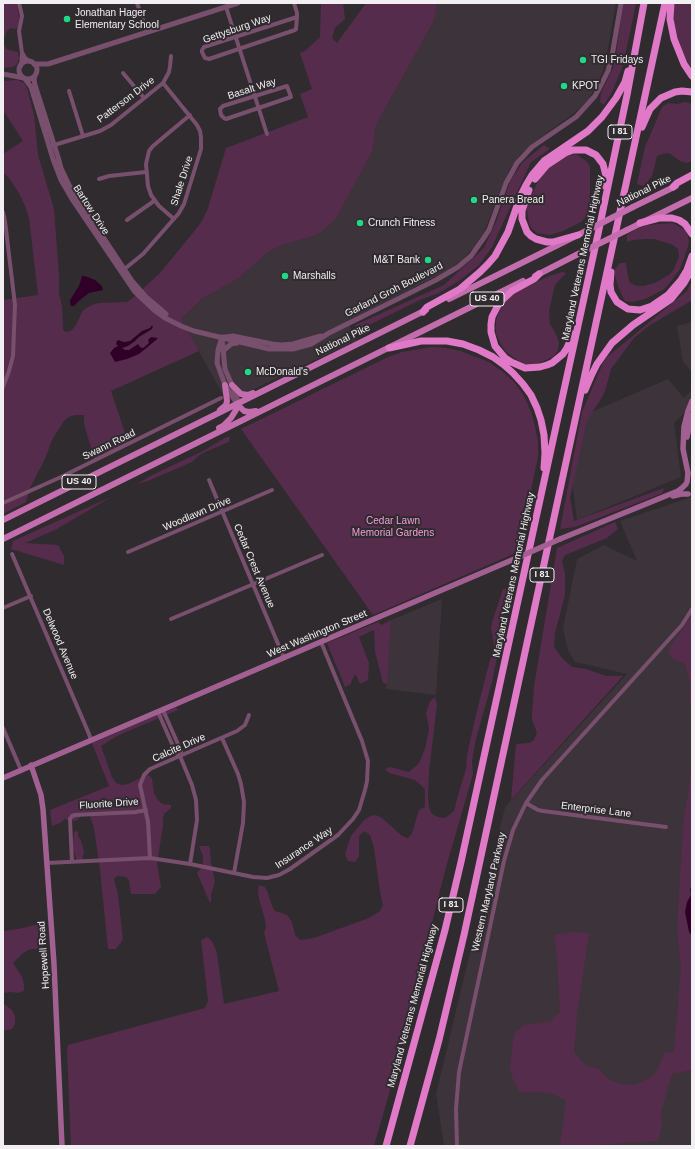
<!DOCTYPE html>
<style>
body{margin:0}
#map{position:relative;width:695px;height:1149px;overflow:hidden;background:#2f2b2e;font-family:Helvetica,sans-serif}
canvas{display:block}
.frame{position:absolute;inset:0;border:4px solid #f2eff2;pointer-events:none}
</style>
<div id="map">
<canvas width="695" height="1149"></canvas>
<div class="frame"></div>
</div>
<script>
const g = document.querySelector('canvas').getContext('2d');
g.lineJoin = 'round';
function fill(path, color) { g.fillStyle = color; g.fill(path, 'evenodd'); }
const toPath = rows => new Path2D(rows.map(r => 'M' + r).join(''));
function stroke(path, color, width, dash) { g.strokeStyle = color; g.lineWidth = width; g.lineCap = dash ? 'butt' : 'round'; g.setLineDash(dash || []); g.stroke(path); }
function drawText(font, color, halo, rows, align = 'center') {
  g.font = font + ' Helvetica,sans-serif'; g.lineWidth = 4; g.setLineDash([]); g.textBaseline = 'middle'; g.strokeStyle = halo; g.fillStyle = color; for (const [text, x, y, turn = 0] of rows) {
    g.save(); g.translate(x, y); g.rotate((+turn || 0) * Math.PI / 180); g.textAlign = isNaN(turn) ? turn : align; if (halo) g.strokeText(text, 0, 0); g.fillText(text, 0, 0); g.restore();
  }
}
const built = toPath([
 [437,3,616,3,606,59,603,71,596,86,588,100,573,114,533,143,521,154,510,168,502,186,484,232,476,245,463,259,449,270,347,321,357,340,227,402,181,319,202,299,239,278,267,253,282,245,314,236,325,229,335,218,373,150,376,125,434,21],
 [692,322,692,372,683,362,677,326],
 [668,379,684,398,692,390,692,405,674,423,681,477,577,520,572,482,589,413],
 [692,497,692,1146,444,1146,436,1094,505,807,627,674,575,662,568,651,563,628,577,559,604,545,637,561,620,521],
 [442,599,436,695,386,689,391,620]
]);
const green = toPath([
 [3,3,17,3,19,18,18,27,15,29,11,28,7,31,3,41],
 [321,3,343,3,345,19,335,28,332,38,337,43,366,3,437,3,434,21,376,125,373,150,336,218,325,229,314,236,282,245,267,253,239,278,202,299,181,319,199,351,111,391,128,442,94,459,84,423,84,415,75,415,69,417,64,421,52,440,45,459,30,488,26,502,3,514,3,300,38,295,29,218,25,206,20,195,9,178,3,172,3,154,23,141,3,110,3,81,17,80,24,83,27,88,34,115,38,155,54,209,59,274,59,293,62,307,63,329,65,332,67,332,72,330,76,325,82,312,86,308,92,305,99,303,127,302,134,297,160,273,200,224,207,211,226,148,308,117,300,94,312,89,300,53,305,51,320,37],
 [623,3,636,3,630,33,622,68,612,92,604,105,600,102,601,93,613,68,616,54],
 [674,3,692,3,692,70,679,46,674,22],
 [3,42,6,48,9,50,18,52,19,58,17,64,13,67,3,68],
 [685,102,692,104,692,161,687,163,680,161,669,153,663,154,657,156,654,169,652,176,648,181,643,186,637,184,645,147,662,107,668,103,677,104],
 [544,145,550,149,531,162,492,247,479,265,459,281,439,293,420,300,357,331,355,325,444,285,484,248,496,222,511,179,523,162],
 [576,154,586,161,590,166,590,212,581,222,563,231,550,235,537,233,532,229,529,223,527,210,528,203,538,181,542,175,562,157],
 [673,223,685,230,688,236,689,243,685,256,680,269,668,285,663,290,645,299,632,302,625,301,619,289,615,276,615,269,620,263,626,263,628,277,630,283,637,286,644,286,657,282,670,274,674,269,679,256,678,249,673,245,667,243,654,239,647,239,633,240,627,242,627,235,633,231,646,225],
 [563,272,566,273,555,285,549,311,550,324,557,336,559,343,558,350,554,356,542,362,530,365,523,363,517,360,506,352,502,346,496,334,496,321,502,301,514,293,549,276],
 [692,280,691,301,650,325,634,338,611,369,605,391,602,397,587,421,570,498,574,521,664,488,663,493,575,527,560,529,582,412,603,363,607,357,687,291],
 [431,347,446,348,461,351,489,362,503,372,515,383,524,396,531,412,535,426,538,442,538,457,518,552,373,615,241,429,388,357,402,352],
 [230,436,229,442,205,452,198,456,192,462,148,481,137,484,152,475,203,451,225,438],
 [113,496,55,530,25,543,58,545,64,556,64,565,11,549,13,541],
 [615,522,618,529,607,538,565,555,562,561,565,574,565,595,555,633,554,647,562,658,572,667,586,669,606,676,623,676,511,800,516,744,529,743,534,740,537,733,532,720,532,714,534,686,557,548],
 [503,589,510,589,510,592,492,682,476,739,472,761,473,774,445,871,389,1094,374,1146,71,1146,67,1050,68,1045,205,1008,208,1001,201,940,207,937,212,941,215,948,217,954,224,1004,279,991,264,933,266,927,265,920,259,899,258,892,259,885,265,887,268,893,272,906,275,911,282,913,288,916,292,922,295,935,300,940,314,938,369,918,380,911,383,905,380,892,374,848,370,835,364,831,359,836,359,856,355,862,348,861,345,854,351,836,364,820,370,816,376,815,382,818,402,836,408,838,412,833,419,810,425,807,425,789,415,780,389,773,385,769,390,767,409,772,419,763,425,749,429,729,426,713,430,701,435,697,437,705,429,771,428,797,429,808,432,814,438,817,445,818,454,811,458,795,466,769,467,755,477,710,494,645,491,628,492,622],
 [692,614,692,705,690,704,690,683,685,663,678,661,672,658,668,652,671,646,683,629],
 [391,620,387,684,383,683,375,652,374,630,359,637,369,663,368,680,360,684,356,675,354,676,350,685,345,687,327,643,378,622,381,625],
 [176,707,178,710,119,735,101,746,112,777,116,783,122,785,128,784,146,775,150,776,152,779,154,793,158,800,162,804,171,805,171,808,164,814,163,818,163,826,157,863,161,887,155,894,131,894,129,880,126,877,117,876,114,879,118,894,123,940,116,949,108,949,100,870,94,828,90,816,82,816,75,821,65,819,60,823,52,826,50,810,109,786,92,743],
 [692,765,692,887,690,889,691,895,687,902,692,936,692,1070,672,1074,661,1112,662,1125,659,1138,656,1141,582,1146,560,1146,566,1101,554,1094,540,1092,520,1092,513,1080,510,1066,514,1034,524,1025,551,1021,560,1012,557,954,554,935,573,932,589,933,577,1015,574,1052,586,1066,599,1069,608,1079,620,1084,634,1085,646,1080,656,1073,664,1053,674,1052,681,966,677,930,683,827],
 [76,831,78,832,78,836,81,841,84,852,82,862,78,861,76,858,73,848,74,832],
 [199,846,209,846,210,849,211,863,215,882,211,894,211,902,210,903,197,873,203,866,203,856],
 [39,924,45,944,41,949,34,949,28,950,22,954,13,963,22,977,24,984,24,991,18,993,11,992,3,993,3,933,4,931,18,929],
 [3,1003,12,1010,15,1016,15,1024,12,1029,3,1031]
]);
const water = toPath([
 [82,276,85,276,95,280,102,286,103,290,89,293,80,300,74,306,71,306,70,303,70,300,79,286],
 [151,326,153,326,152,329,139,337,135,341,128,346,122,348,125,350,129,350,138,344,140,347,143,348,149,343,148,340,151,337,158,338,155,341,139,354,127,359,115,362,110,353,114,348,118,346,116,344,117,341,118,340,124,342,130,341,142,331,150,328],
 [692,887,692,936,689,932,685,912,687,902,691,895,690,889]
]);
const minor = toPath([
 [19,3,22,16,19,31,22,53,21,66],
 [137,3,147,32],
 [294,3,297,13,297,17,296,29,295,30,209,59,205,58,202,52,202,50,204,47,297,17],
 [226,7,267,134],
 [23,54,25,58,31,62],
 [123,73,144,98],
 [287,86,291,97,226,119,224,118,221,115,220,109,223,106,287,86],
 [69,91,83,136],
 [51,146,100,131,111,125,163,83,169,72,170,66,171,56],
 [99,179,109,176,146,172],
 [3,212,5,221,15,305,13,356,9,371,3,387],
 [174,219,159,206,151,195,148,186,146,164,149,151,153,146,190,115],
 [127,220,154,201],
 [122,271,143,254,179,213,184,204,201,149,201,137,200,131,197,125,163,83],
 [209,480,284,658],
 [3,503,61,477,221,398],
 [128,552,272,490],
 [12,554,89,734,91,740],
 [3,608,31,596],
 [171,619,322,555],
 [163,710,181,751,180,756],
 [158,712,176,753,180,756,192,785,196,800,197,820,190,864],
 [3,728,21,770],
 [222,738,238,774,241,784,244,802,243,823,234,873],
 [526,803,538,810,543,811,666,827],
 [150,858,148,822,140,785,144,775,150,769,237,731,245,725,249,715],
 [72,862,70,819,72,816,75,815,136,812,146,810],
 [47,863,150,858,190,864,253,877,267,878,279,875,290,869,338,835,353,819,359,810,365,790,367,781,368,761,362,741,321,642],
 [457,1146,456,1109,459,1072,504,861,513,830,526,803,542,780,672,636,682,625,692,609]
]);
const tertiary = toPath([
 '19 70a9 9 0 1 1 18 0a9 9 0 1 1-18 0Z',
 [34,64,48,64,238,3],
 [3,74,24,78],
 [35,76,34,80,35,85,58,157,61,168,70,187,132,281,146,297,166,314],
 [25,79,31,87,53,159,61,180,72,199,135,292,154,310,165,318,181,326,194,331,269,349,293,349,311,344,329,333,436,280,458,267,471,256,483,239,489,230,506,183,517,163,532,147,576,117,595,96,602,83,608,71,612,56,621,3],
 [222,337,218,350,217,363,225,385,237,404],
 [225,337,233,336,272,344,282,345,293,344,321,336],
 [222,338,225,369,237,397,237,404],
 [223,351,231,344,237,343]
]);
const secondary = toPath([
 [687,437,692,415],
 [687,482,688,473,683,449,684,427,688,411,692,401],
 [673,496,681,494,688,494],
 [560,539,678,491,682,488,686,484],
 [31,765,41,795,43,809,54,964,62,1146],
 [3,778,519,557]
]);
const primary = toPath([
 [633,207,676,186],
 [627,230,692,198],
 [535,276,584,251],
 [449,299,588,230],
 [232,385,241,394,248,395,253,393],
 [237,404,244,411,249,412,256,411],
 [220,410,226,405,227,401,225,385],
 [219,428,223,426,231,418,236,410,237,404],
 [3,520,426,310],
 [3,539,523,281]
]);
const motorway = toPath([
 [671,3,670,19,674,39,684,64,692,76],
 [642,127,650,109,661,98,675,92,682,91,692,92],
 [535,179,547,165,565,153,573,150,586,150,596,155,603,164,606,176,605,186],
 [673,187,677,183,692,175],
 [529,190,522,211,522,219,527,232,531,236,536,239,547,242,553,242,578,235],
 [640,223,659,218,672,218,679,220,685,224,692,234],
 [611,272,610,285,611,292,617,302,628,309,640,310,652,306,668,295,674,288,681,280,687,270,692,256],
 [539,274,534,279,512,291,499,303,492,317,491,324,491,332,495,346,505,358,511,362,525,368,540,367,547,365,552,363,563,354,567,348,573,334],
 [423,312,427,307,460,289,480,272,488,264,495,256,508,232,520,197,526,185,532,175,544,161,588,131,602,117,616,98,625,82,628,71],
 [389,348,421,341,447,341,463,344,479,350,493,357,504,365,513,373,523,384,531,395,537,408,541,420,544,435,545,453,544,468],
 [585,390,591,376,597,364,612,343,633,325,671,299,684,283,692,269],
 [386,1146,445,930,461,862,598,234,627,95,644,3],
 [410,1146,439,1040,464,935,665,3]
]);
const secondaryBridge = toPath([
 [519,557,560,539]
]);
const primaryBridge = toPath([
 [588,230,633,207],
 [584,251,627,230]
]);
const markers = [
 [67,19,4,"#21d887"],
 [583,60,4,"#21d887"],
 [564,86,4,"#21d887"],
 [474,200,4,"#21d887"],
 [360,223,4,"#21d887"],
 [428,260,4,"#21d887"],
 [285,276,4,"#21d887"],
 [248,372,4,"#21d887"]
];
const shields = [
 [620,132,24],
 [487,299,34],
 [79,482,34],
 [542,575,24],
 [451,905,24]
];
const shieldNames = [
 ["I 81",620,132],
 ["US 40",487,299],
 ["US 40",79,482],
 ["I 81",542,575],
 ["I 81",451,905]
];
const poiNames = [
 ["Jonathan Hager",75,13],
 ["Elementary School",75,25],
 ["TGI Fridays",591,60],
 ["KPOT",572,86],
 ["Panera Bread",482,200],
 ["Crunch Fitness",368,223],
 ["M&T Bank",420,260,"right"],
 ["Marshalls",293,276],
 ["McDonald's",256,372]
];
const streetNames = [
 ["Gettysburg Way",237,29,-19],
 ["Basalt Way",252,89,-18],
 ["Patterson Drive",126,100,-37],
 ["Shale Drive",182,181,-72],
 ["National Pike",644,191,-26],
 ["Bartow Drive",91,210,57],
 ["Maryland Veterans Memorial Highway",583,258,-78],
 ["Garland Groh Boulevard",394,290,-27],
 ["National Pike",343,340,-26],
 ["Swann Road",109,445,-26],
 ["Woodlawn Drive",197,514,-23],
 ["Cedar Crest Avenue",254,566,67],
 ["Maryland Veterans Memorial Highway",514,575,-78],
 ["West Washington Street",317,634,-23],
 ["Delwood Avenue",60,644,67],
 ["Calcite Drive",179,748,-24],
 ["Fluorite Drive",109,804,-4],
 ["Enterprise Lane",596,810,7],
 ["Insurance Way",304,848,-34],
 ["Western Maryland Parkway",489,892,-77],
 ["Hopewell Road",44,955,-94],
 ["Maryland Veterans Memorial Highway",413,1006,-75]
];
const parkNames = [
 ["Cedar Lawn",393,521],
 ["Memorial Gardens",393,533]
];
fill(built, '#3d333a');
fill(green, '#562c4c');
fill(water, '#310029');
stroke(minor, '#784f6d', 4);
stroke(tertiary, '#784f6d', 5);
stroke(secondary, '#a26092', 5.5);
stroke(primary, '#c36dae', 6);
stroke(motorway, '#e079c7', 7);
stroke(secondaryBridge, '#a26092', 5.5);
stroke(primaryBridge, '#c36dae', 6);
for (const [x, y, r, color] of markers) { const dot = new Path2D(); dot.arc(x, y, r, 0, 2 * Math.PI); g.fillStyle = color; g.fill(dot); stroke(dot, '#2f2b2e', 1.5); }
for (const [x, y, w] of shields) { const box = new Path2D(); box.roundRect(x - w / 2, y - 7, w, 14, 3); g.fillStyle = '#2f2b2e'; g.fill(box); stroke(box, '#f2eff2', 1); }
drawText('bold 9px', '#f2eff2', null, shieldNames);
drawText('10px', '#f2eff2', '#2f2b2e', poiNames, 'left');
drawText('10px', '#f2eff2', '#2f2b2e', streetNames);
drawText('10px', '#f49fde', '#2f2b2e', parkNames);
</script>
